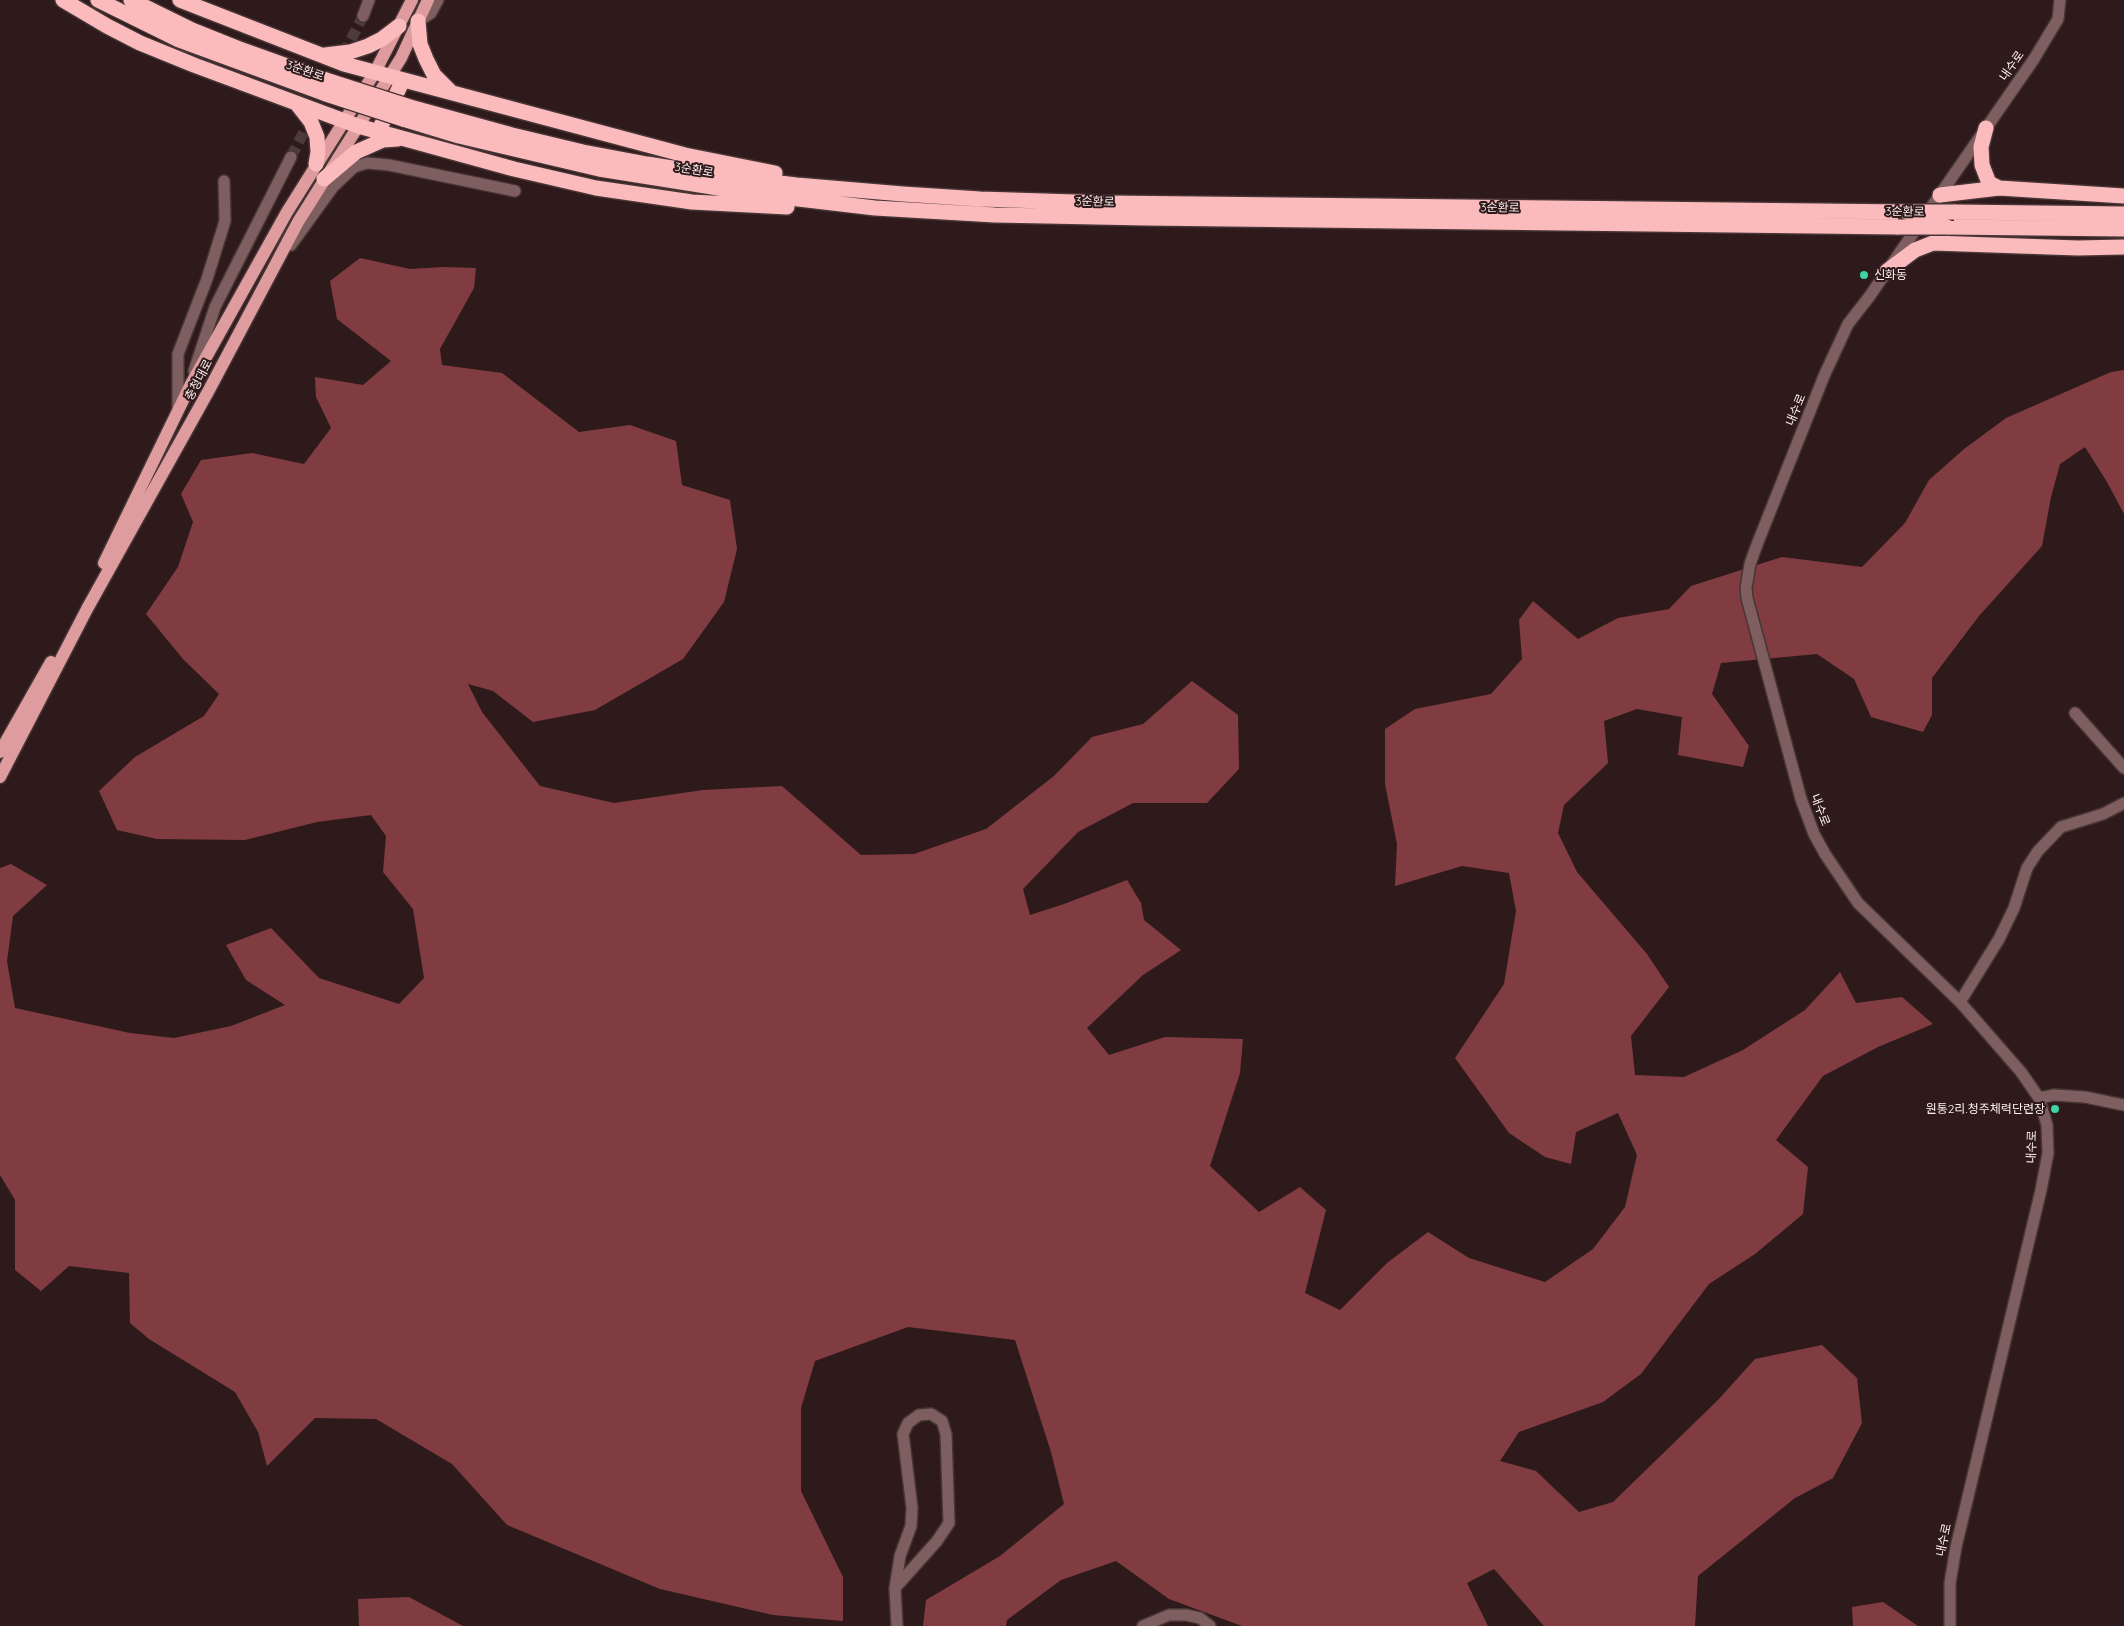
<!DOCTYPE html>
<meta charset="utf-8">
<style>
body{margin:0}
canvas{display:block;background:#2e1a1b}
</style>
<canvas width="2124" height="1626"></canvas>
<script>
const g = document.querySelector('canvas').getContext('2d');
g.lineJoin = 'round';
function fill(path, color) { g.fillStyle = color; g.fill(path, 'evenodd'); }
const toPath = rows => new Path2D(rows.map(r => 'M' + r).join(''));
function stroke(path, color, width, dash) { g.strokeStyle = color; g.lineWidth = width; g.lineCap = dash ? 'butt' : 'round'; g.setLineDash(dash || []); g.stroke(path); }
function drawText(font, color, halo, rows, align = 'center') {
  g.font = font + ' Quicksand,"Noto Sans KR",sans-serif'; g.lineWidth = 4; g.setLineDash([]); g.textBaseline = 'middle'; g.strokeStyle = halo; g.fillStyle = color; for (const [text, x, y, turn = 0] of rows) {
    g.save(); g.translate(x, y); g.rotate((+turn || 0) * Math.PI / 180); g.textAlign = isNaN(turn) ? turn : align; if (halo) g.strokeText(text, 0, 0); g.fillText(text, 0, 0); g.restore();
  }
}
const forest = toPath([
 [360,258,410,269,443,267,476,268,474,288,440,349,442,365,502,373,579,432,630,425,676,441,682,485,730,500,737,549,724,602,683,659,595,710,533,722,493,691,468,684,482,712,540,786,614,803,703,790,782,786,861,855,914,854,986,829,1054,776,1092,737,1143,724,1192,681,1238,715,1239,769,1207,803,1133,803,1078,832,1023,889,1030,915,1064,904,1127,880,1141,903,1144,920,1181,950,1143,975,1087,1028,1109,1055,1165,1037,1243,1039,1240,1073,1210,1166,1259,1212,1300,1187,1326,1210,1305,1293,1340,1310,1387,1263,1428,1232,1469,1258,1545,1282,1593,1249,1625,1207,1637,1155,1618,1113,1576,1132,1571,1164,1545,1157,1509,1133,1455,1058,1504,984,1516,911,1509,873,1462,866,1395,886,1397,844,1385,784,1385,729,1415,709,1491,694,1522,659,1519,620,1533,601,1578,639,1618,618,1669,609,1691,586,1782,557,1862,567,1905,523,1929,480,1964,449,2006,418,2111,372,2124,370,2124,514,2107,482,2085,447,2060,464,2051,497,2042,546,1979,616,1932,678,1932,715,1923,732,1871,717,1854,679,1817,654,1721,663,1712,694,1749,746,1743,767,1678,755,1682,717,1637,709,1604,721,1608,763,1564,805,1558,833,1577,872,1647,954,1669,987,1631,1036,1635,1075,1684,1077,1743,1050,1805,1010,1840,972,1856,1003,1902,997,1933,1024,1878,1047,1823,1076,1776,1140,1808,1167,1803,1214,1755,1254,1709,1284,1641,1374,1603,1402,1519,1432,1500,1461,1536,1471,1579,1512,1613,1502,1718,1400,1755,1359,1822,1345,1857,1378,1862,1423,1833,1478,1795,1498,1698,1576,1695,1626,1544,1626,1494,1569,1467,1583,1488,1626,1242,1626,1169,1599,1116,1561,1061,1580,1007,1620,1006,1626,923,1626,926,1600,1000,1556,1064,1504,1051,1452,1015,1340,908,1327,815,1361,801,1408,801,1491,843,1577,843,1621,773,1615,660,1589,507,1525,452,1464,376,1419,315,1418,267,1466,258,1432,235,1392,149,1339,130,1323,129,1273,69,1266,41,1291,15,1270,15,1200,0,1175,0,868,11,864,47,885,13,916,7,961,15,1008,130,1033,174,1038,231,1026,285,1005,246,980,226,945,271,928,319,978,399,1004,424,978,413,909,383,872,386,836,371,815,317,822,245,840,157,839,117,830,99,791,135,757,204,716,219,694,183,659,146,614,178,567,193,522,181,494,201,460,252,453,304,464,331,428,316,397,315,377,363,385,391,361,337,319,330,281],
 [409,1597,463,1626,359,1626,358,1599],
 [1883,1602,1918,1626,1853,1626,1852,1607]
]);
const minorTunnel = toPath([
 [291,157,363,16]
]);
const minor = toPath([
 [363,16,369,0],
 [418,21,431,13,438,0],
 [291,245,333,187,354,167,367,163,389,165,515,191],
 [194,371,215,307,291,157],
 [178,408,178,354,207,279,225,221,224,181],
 [2075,713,2124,768],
 [1960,1002,1999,939,2014,908,2027,868,2038,851,2061,827,2103,814,2124,803],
 [2039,1098,2054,1095,2085,1097,2124,1105],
 [895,1588,937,1541,949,1523,946,1434,942,1421,931,1414,919,1415,908,1423,903,1434,912,1508,911,1526,900,1556,895,1588,897,1626],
 [1143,1626,1169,1615,1186,1615,1200,1618,1210,1626],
 [1950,1626,1950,1583,1956,1547,2041,1190,2048,1153,2047,1125,2039,1098,2021,1072,1960,1002,1858,903,1825,854,1814,834,1801,799,1747,598,1746,588,1750,564,1758,542,1824,376,1848,324,1869,297,2034,59,2058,19,2060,0]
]);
const major = toPath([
 [104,563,190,386,287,212,375,72,412,0],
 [0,752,51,662],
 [0,777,87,609,209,390,298,222,401,58,428,0]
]);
const highway = toPath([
 [63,0,107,26,140,43,194,65,358,126,514,169,596,188,692,202,787,207],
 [98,0,179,40,326,94],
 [131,0,192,30,237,48,332,82],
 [180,0,344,64,685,155,775,173],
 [418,21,420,44,426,59,434,75,451,92],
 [325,55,350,52,368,46,382,39,399,26],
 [297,104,311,122,317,137,318,152,316,164],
 [410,107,512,135,583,152,647,164,723,176,796,185,903,194,980,199,1107,203,1907,212],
 [403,119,459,136,599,169,756,194,875,208,995,215,1146,218,1898,227],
 [1986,128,1981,147,1982,165,1989,183,1999,188],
 [378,132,403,80],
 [324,179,356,152,383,140,398,139],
 [1940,195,1999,188,2124,196],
 [1954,212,2124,214],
 [1947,227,2124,229],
 [1887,271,1915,250,1933,243,2078,248,2124,247]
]);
const highwayBridge = toPath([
 [332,82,410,107],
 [326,94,403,119],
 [1907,212,1954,212],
 [1898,227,1947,227]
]);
const markers = [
 [1864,275,5,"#3cd4a4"],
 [2055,1109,5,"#3cd4a4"]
];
const streetNames = [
 ["내수로",2012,66,-55],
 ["3순환로",305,71,19],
 ["3순환로",694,170,9],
 ["3순환로",1095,202,1],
 ["3순환로",1500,208,1],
 ["3순환로",1905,212,1],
 ["충청대로",199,380,-62],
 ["내수로",1796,410,-68],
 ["내수로",1820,810,69],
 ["내수로",2032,1147,-88],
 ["내수로",1944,1540,-78]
];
const poiNames = [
 ["신화동",1874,275],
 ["원통2리.청주체력단련장",2045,1109,"right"]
];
fill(forest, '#803c41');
stroke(minorTunnel, '#4d3a3b', 11, [11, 5.5]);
stroke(minor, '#473435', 14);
stroke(major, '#473435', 15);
stroke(highway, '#473435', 18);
stroke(minor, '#7f5e5f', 11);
stroke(major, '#df9c9e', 12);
stroke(highway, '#fbbabc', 15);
stroke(highwayBridge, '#473435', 18, []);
stroke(highwayBridge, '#fbbabc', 15);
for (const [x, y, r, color] of markers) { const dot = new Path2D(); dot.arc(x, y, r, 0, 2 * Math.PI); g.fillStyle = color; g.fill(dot); stroke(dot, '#2e1a1b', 2); }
drawText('12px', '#fff0f0', '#2e1a1b', streetNames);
drawText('12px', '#fff0f0', '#2e1a1b', poiNames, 'left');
</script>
